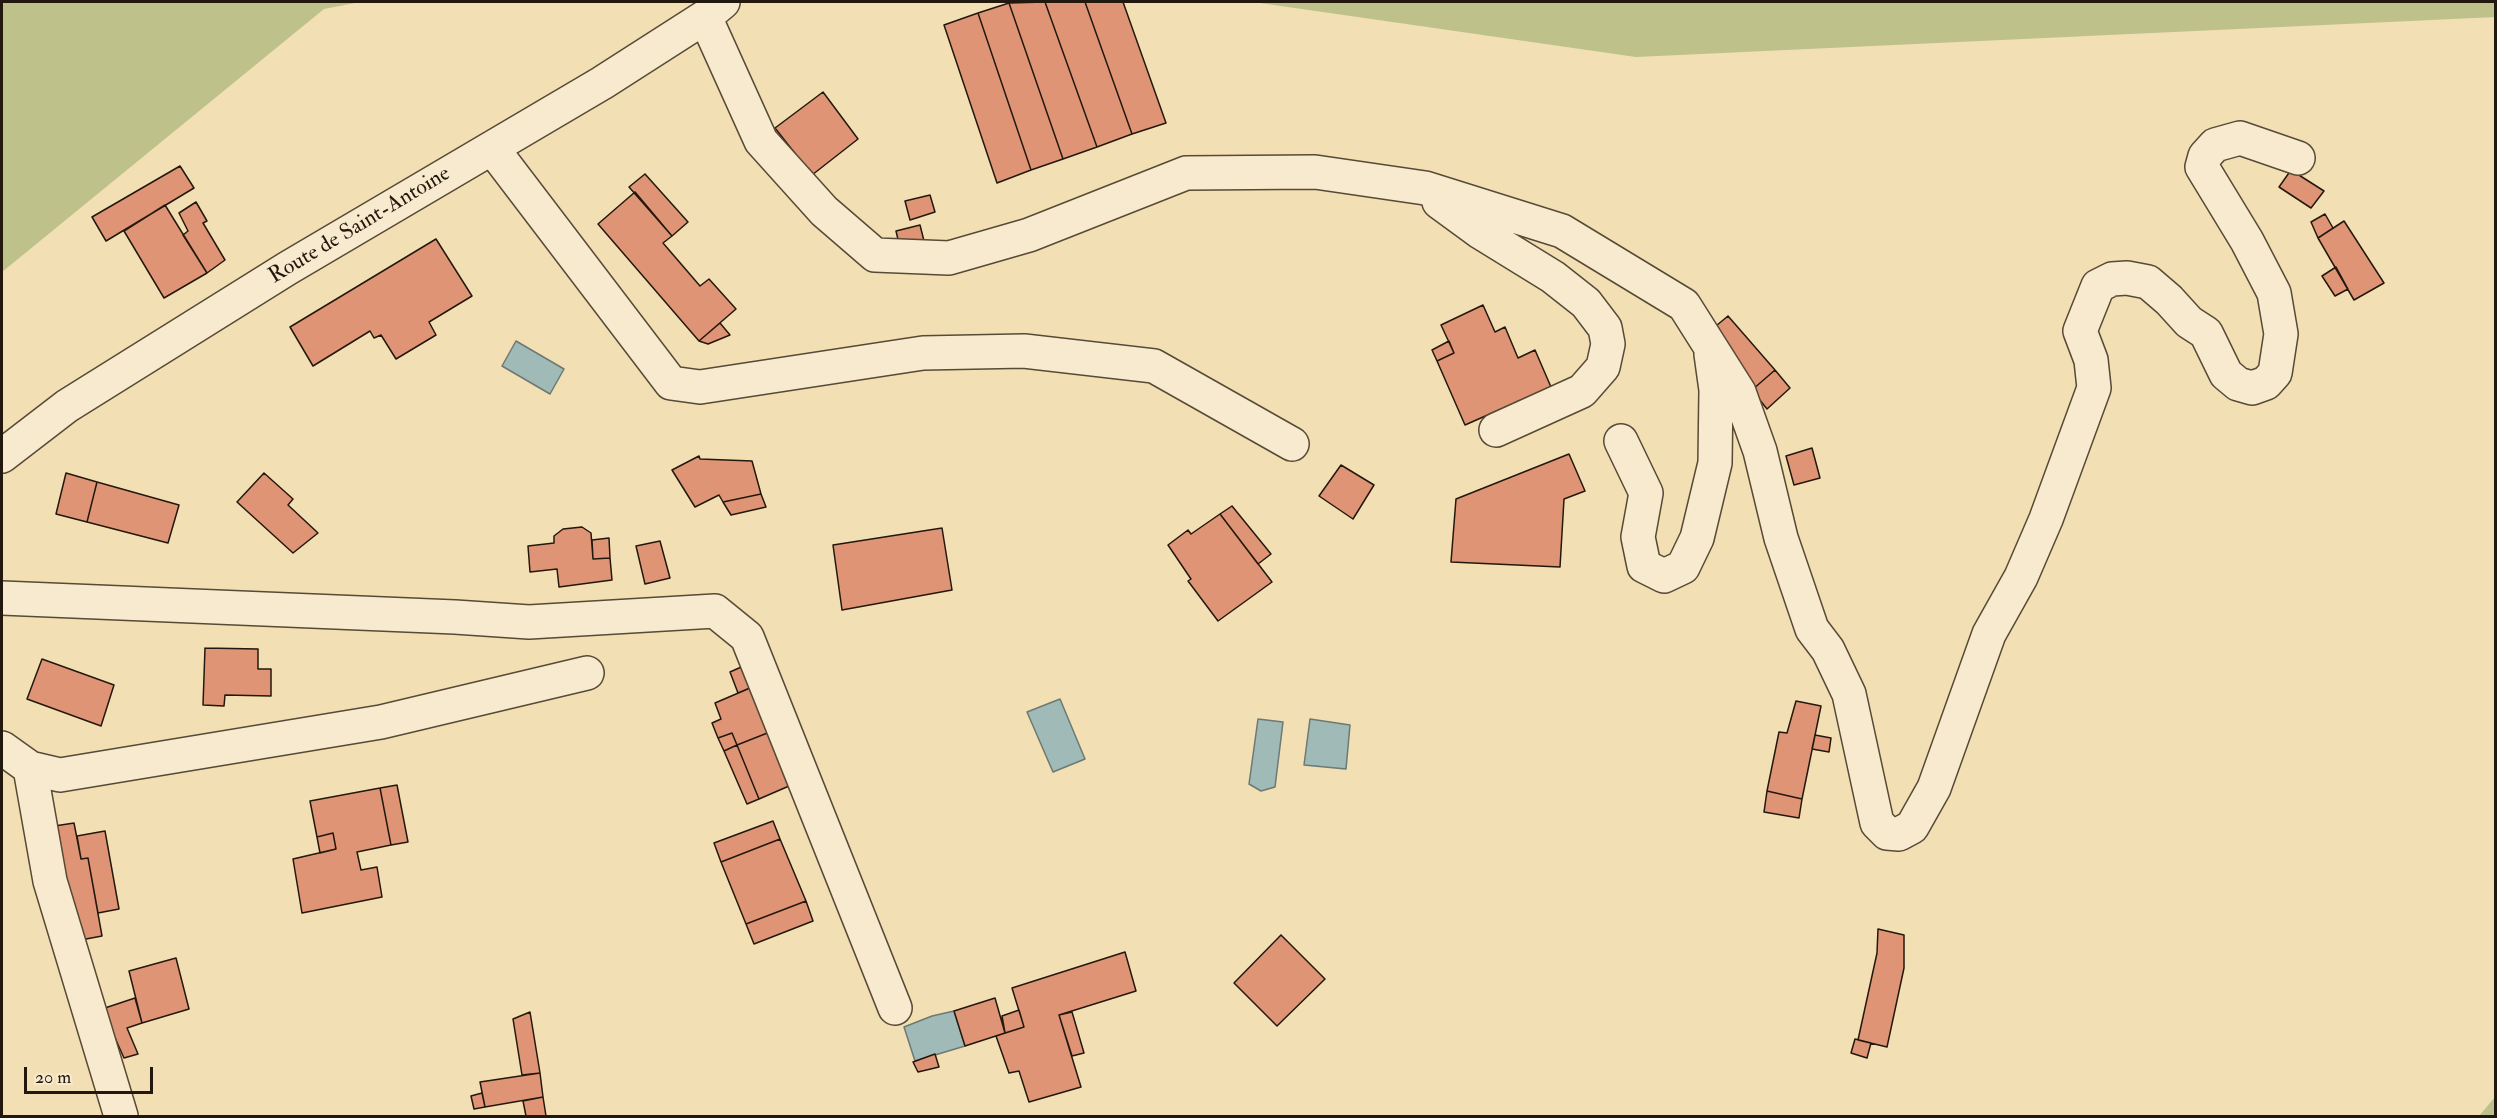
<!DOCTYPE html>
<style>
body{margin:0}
#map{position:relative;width:2497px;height:1118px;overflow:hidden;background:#f2dfb3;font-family:"IM FELL Double Pica",serif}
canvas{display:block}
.frame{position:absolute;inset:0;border:3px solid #23180d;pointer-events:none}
.scale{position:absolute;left:24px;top:1067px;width:129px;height:27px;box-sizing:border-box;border:3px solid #23180d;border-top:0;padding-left:8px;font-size:18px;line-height:21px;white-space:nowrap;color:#23180d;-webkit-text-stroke:4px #f7eace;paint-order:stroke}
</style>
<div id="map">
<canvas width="2497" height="1118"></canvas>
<div class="frame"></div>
<div class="scale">20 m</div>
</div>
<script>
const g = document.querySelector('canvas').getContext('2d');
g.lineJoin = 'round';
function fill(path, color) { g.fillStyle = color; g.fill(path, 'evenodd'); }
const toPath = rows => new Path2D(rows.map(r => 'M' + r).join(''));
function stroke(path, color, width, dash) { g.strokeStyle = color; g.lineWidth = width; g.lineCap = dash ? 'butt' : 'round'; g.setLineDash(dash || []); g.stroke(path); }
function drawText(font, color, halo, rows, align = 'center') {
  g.font = font + ' "IM FELL Double Pica",serif'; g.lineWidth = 4.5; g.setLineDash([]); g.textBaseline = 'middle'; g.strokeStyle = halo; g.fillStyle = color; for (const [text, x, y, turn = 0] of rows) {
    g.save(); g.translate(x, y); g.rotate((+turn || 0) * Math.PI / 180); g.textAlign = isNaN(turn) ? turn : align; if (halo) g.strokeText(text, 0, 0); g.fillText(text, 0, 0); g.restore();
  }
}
const green = toPath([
 [2,2,360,2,324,9,2,272],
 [1253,2,2495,2,2496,17,1636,57],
 [2495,1097,2495,1116,2479,1116]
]);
const water = toPath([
 [516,341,564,369,550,394,502,366,516,341],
 [1060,699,1085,759,1053,772,1027,712,1060,699],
 [1258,719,1283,722,1275,787,1261,791,1249,784,1258,719],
 [1310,719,1350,725,1346,769,1304,765,1310,719],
 [954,1011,965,1046,915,1061,904,1027,932,1016,954,1011]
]);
const building = toPath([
 [1045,2,1085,2,1132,134,1097,147,1045,2],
 [1045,2,1097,147,1063,159,1009,3,1045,2],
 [1085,2,1123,2,1166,123,1132,134,1085,2],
 [1009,3,1063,159,1031,170,978,13,1009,3],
 [978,13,1031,170,997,183,944,25,978,13],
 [823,92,858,139,812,175,775,128,823,92],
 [180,166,194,188,106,241,92,217,180,166],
 [2291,170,2324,191,2311,208,2279,187,2291,170],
 [645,174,688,222,672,236,629,187,645,174],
 [635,192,672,236,663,243,700,286,709,279,736,309,699,341,598,224,635,192],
 [930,195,935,212,910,220,905,201,930,195],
 [196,202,207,221,203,223,225,260,207,273,183,235,188,231,179,213,196,202],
 [165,205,207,273,164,298,124,231,165,205],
 [2325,214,2333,228,2318,238,2311,222,2325,214],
 [2344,221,2384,283,2354,300,2318,238,2344,221],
 [920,225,924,241,900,248,896,231,920,225],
 [436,239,472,296,429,322,436,335,396,359,381,335,374,338,370,331,313,366,290,327,436,239],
 [2336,267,2348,289,2335,296,2322,276,2336,267],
 [1483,305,1495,332,1505,327,1518,358,1535,350,1551,387,1465,425,1437,361,1454,353,1441,325,1483,305],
 [1728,316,1775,370,1752,390,1705,335,1728,316],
 [720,323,730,335,708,344,699,341,720,323],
 [1449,341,1454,353,1437,361,1432,350,1449,341],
 [1775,370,1790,388,1767,409,1752,390,1775,370],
 [1812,448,1820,478,1794,485,1786,456,1812,448],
 [1569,454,1585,491,1564,499,1560,567,1451,562,1456,499,1569,454],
 [699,456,700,459,752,461,761,494,723,502,719,495,695,507,672,470,699,456],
 [1341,465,1374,485,1353,519,1319,496,1341,465],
 [66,473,97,482,87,522,56,514,66,473],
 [264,473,293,499,288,505,318,533,293,553,237,502,264,473],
 [97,482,179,505,168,543,87,522,97,482],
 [761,494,766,507,731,515,723,502,761,494],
 [1232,506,1271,554,1258,564,1220,514,1232,506],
 [1220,514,1272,582,1218,621,1188,581,1191,579,1168,545,1188,530,1191,534,1220,514],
 [582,527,591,533,593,559,610,558,612,580,559,587,557,569,530,572,528,546,554,543,554,536,563,529,582,527],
 [942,528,952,590,842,610,833,545,942,528],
 [609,538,610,558,593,559,592,540,609,538],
 [660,541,670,578,645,584,636,546,660,541],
 [205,648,258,649,258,669,271,669,271,696,225,695,224,706,203,705,205,648],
 [42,659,114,685,101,726,27,699,42,659],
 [748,664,757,685,738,693,730,672,748,664],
 [757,685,775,730,737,745,732,733,718,738,712,723,721,719,715,703,757,685],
 [1796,701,1821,706,1802,799,1767,791,1779,732,1787,733,1796,701],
 [775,730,796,783,759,799,737,745,775,730],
 [732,733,737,745,724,751,718,738,732,733],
 [1815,735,1831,738,1829,752,1812,749,1815,735],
 [737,745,759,799,747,804,724,751,737,745],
 [397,785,408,842,391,845,380,788,397,785],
 [380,788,391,845,357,852,361,870,377,867,382,897,302,913,293,859,336,849,333,833,317,837,310,801,380,788],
 [1767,791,1802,799,1799,818,1764,812,1767,791],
 [773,821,780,839,721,862,714,843,773,821],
 [74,823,81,859,88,858,102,936,70,942,48,827,74,823],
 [105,831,119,909,98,913,88,858,81,859,77,836,105,831],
 [333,833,336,849,320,853,317,837,333,833],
 [780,839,806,901,746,924,721,862,780,839],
 [806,901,813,921,754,944,746,924,806,901],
 [1878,929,1904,935,1904,968,1887,1047,1858,1040,1877,953,1878,929],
 [1281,935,1325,979,1277,1026,1234,983,1281,935],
 [1125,952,1136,991,1059,1015,1081,1087,1029,1102,1019,1071,1009,1073,996,1036,1024,1027,1012,988,1125,952],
 [176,958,189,1009,142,1023,129,971,176,958],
 [135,998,142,1023,127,1028,138,1054,124,1058,102,1009,135,998],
 [995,998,1005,1033,965,1046,954,1011,995,998],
 [1019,1010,1024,1027,1005,1033,1002,1016,1019,1010],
 [530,1012,540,1073,522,1075,513,1019,530,1012],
 [1072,1012,1084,1053,1072,1056,1059,1015,1072,1012],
 [1855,1039,1871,1043,1867,1058,1851,1053,1855,1039],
 [935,1054,939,1067,918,1072,913,1062,935,1054],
 [540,1073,543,1097,485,1107,480,1082,540,1073],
 [482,1093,485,1107,474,1109,471,1096,482,1093],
 [543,1097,546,1116,526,1116,523,1101,543,1097]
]);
const minor = toPath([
 [705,17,761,141,824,211,875,255,949,258,1029,235,1186,173,1315,172,1425,188,1562,231,1684,305,1739,392,1760,451,1781,538,1812,629,1828,650,1849,694,1877,823,1887,833,1899,834,1912,827,1934,788,1989,634,2021,577,2046,519,2094,388,2091,360,2080,331,2098,286,2112,279,2127,278,2148,282,2169,300,2189,322,2206,333,2226,374,2238,384,2252,388,2266,383,2275,373,2281,334,2274,293,2247,241,2202,167,2205,156,2215,145,2240,138,2298,158],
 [492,148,671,383,700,387,923,353,1024,351,1154,366,1292,444],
 [1439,202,1480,232,1553,277,1586,303,1605,328,1608,344,1603,367,1582,391,1496,430],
 [1621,441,1646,493,1638,537,1644,566,1664,576,1683,567,1697,538,1715,463,1716,390,1711,354],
 [2,456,67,406,288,268,602,83,705,17,723,2],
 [2,598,455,617,529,622,715,611,747,637,895,1008],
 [2,748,30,768,60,775,381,722,587,673],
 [30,768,50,881,121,1116]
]);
const streetNames = [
 ["Route de Saint-Antoine",360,226,-31]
];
fill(green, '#bec18a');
fill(water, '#9fbab7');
stroke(water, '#6d7973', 1.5);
fill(building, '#df9575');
stroke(building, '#23180d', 1.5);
stroke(minor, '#574a36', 36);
stroke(minor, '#f7eace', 33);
drawText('22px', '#23180d', '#f7eace', streetNames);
</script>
